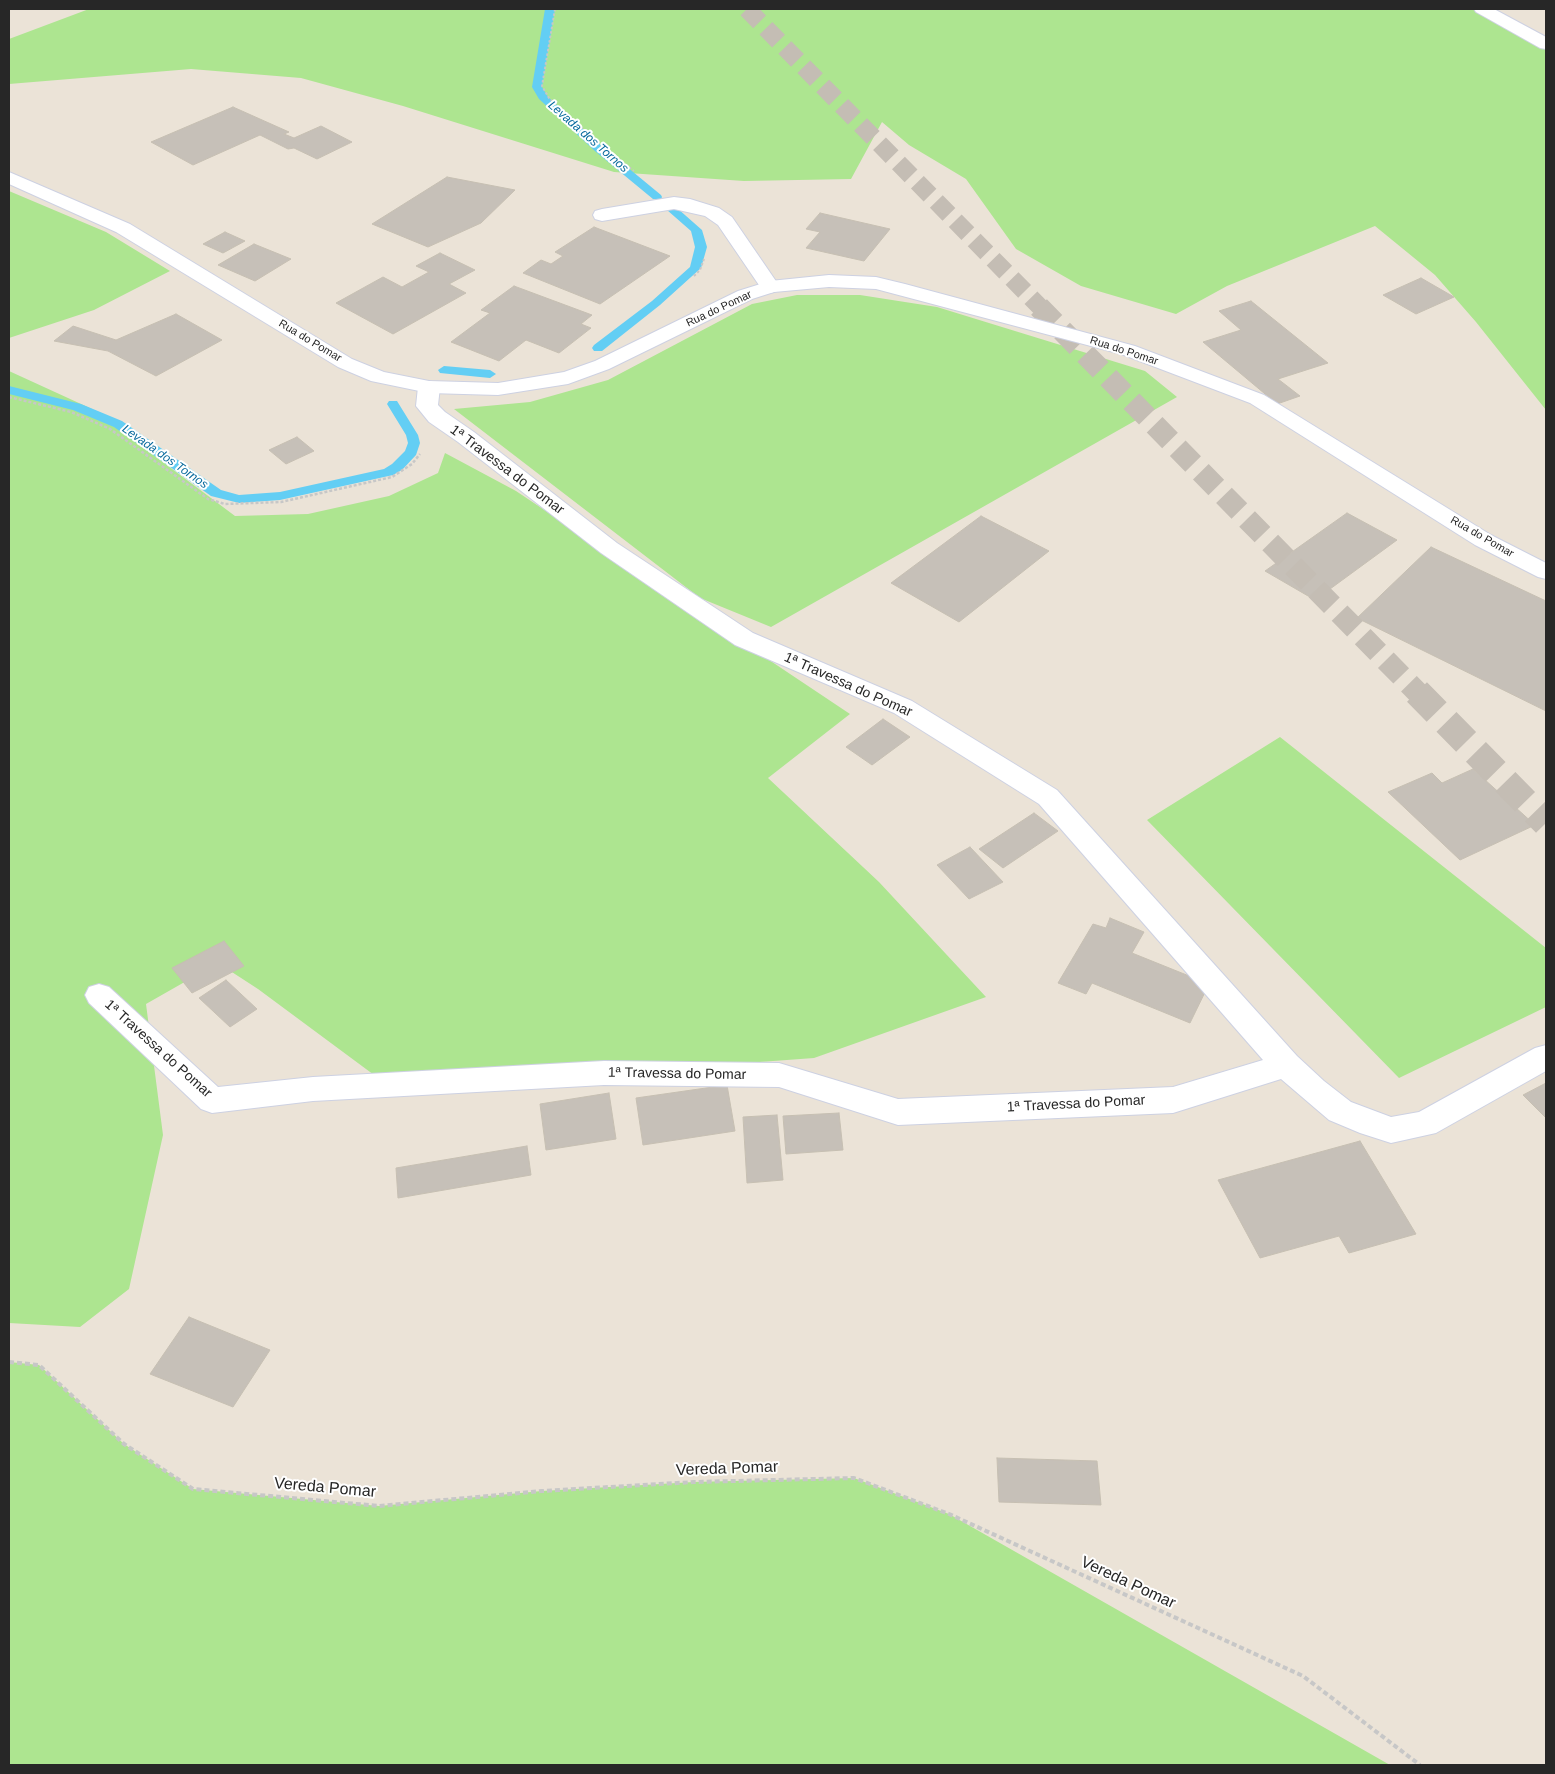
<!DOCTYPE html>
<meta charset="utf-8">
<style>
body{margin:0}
#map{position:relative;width:1555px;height:1774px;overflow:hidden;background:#ebe3d7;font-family:Arial,sans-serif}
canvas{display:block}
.frame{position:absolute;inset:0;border:10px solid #272727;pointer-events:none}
</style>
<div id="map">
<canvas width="1555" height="1774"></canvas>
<div class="frame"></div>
</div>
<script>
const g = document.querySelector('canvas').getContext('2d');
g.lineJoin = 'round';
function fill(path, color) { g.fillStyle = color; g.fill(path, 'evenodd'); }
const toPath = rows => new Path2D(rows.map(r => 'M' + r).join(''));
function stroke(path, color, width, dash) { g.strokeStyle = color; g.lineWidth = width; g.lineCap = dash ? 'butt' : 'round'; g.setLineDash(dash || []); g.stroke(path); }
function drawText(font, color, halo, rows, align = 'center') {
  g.font = font + ' Arial,sans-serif'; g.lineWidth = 4; g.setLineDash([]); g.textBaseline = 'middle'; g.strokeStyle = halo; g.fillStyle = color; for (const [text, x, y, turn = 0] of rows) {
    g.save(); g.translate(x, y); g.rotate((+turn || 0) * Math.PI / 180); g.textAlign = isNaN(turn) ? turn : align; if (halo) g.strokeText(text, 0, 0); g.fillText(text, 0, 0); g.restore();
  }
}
const green = toPath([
 [89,9,1482,9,1546,44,1546,410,1476,322,1435,275,1375,226,1227,286,1176,314,1081,286,1016,249,966,179,909,145,882,122,851,179,744,181,614,172,403,106,301,78,191,69,9,84,9,39],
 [9,191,106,232,170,271,94,310,9,338],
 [797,295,860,295,937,307,1145,371,1177,397,771,627,700,598,454,409,530,402,608,380,752,304],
 [9,371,92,409,235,516,308,514,389,496,438,473,445,453,516,491,850,714,768,778,879,882,986,997,814,1058,393,1089,258,989,218,963,146,1004,163,1135,129,1289,80,1327,9,1323],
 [1280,737,1546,948,1546,1007,1399,1078,1147,820],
 [9,1362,39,1365,124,1444,193,1489,379,1506,542,1491,694,1482,854,1478,949,1514,1390,1765,9,1765]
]);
const stream = toPath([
 [545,9,555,9,542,87,548,97,604,148,661,195,662,197,661,199,653,199,596,152,539,99,532,87,545,9],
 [673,207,677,208,702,230,707,247,701,268,660,305,602,351,594,351,592,348,594,345,652,301,690,267,695,247,691,231,667,210,673,207],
 [444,366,490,370,496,374,490,378,440,373,438,370,444,366],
 [9,386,81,404,122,421,221,490,239,495,280,492,384,469,392,464,405,451,408,443,406,435,387,404,389,401,397,401,418,435,420,443,416,455,402,470,393,475,280,500,239,503,211,496,114,427,73,410,9,394,9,386]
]);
const building = toPath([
 [233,107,289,132,284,134,294,138,321,126,352,142,317,159,294,148,288,149,260,135,193,165,151,142,233,107],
 [447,177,515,190,481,223,428,247,372,224,447,177],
 [820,213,890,229,864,261,806,248,820,232,806,229,820,213],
 [594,227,670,256,600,304,523,273,541,260,551,264,563,256,555,252,594,227],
 [225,232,245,241,223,253,203,244,225,232],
 [254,244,291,259,255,281,218,265,254,244],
 [440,253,475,270,449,284,466,293,393,334,336,303,383,277,402,287,429,272,416,266,440,253],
 [1421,278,1454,297,1416,314,1383,295,1421,278],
 [514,286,592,315,581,324,591,328,559,353,526,340,499,361,451,342,490,313,481,310,514,286],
 [1251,301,1328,363,1278,379,1300,396,1277,404,1203,342,1241,330,1219,311,1251,301],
 [176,314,222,340,156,376,108,351,54,341,73,326,116,340,176,314],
 [297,437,314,451,286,464,269,450,297,437],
 [1347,513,1397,540,1315,600,1265,571,1347,513],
 [981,516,1049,551,959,622,891,583,981,516],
 [1431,547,1546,601,1546,711,1357,618,1431,547],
 [883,719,910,737,872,765,846,747,883,719],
 [1473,769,1535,825,1460,860,1388,792,1432,773,1442,783,1473,769],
 [1034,813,1058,831,1003,868,979,849,1034,813],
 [970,847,1003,882,969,899,937,865,970,847],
 [1110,918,1144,932,1132,953,1209,984,1190,1023,1092,983,1086,994,1058,983,1093,924,1106,928,1110,918],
 [224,941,244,966,192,993,172,968,224,941],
 [226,980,257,1009,230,1027,199,998,226,980],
 [1546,1083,1546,1118,1523,1095,1546,1083],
 [727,1085,735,1131,643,1145,636,1098,727,1085],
 [609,1093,616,1139,546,1150,540,1104,609,1093],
 [839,1113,843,1150,786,1154,783,1116,839,1113],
 [777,1115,783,1180,747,1183,743,1117,777,1115],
 [1360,1141,1416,1234,1349,1253,1339,1236,1260,1258,1218,1180,1360,1141],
 [527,1146,531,1175,398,1198,396,1168,527,1146],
 [189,1317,270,1350,233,1407,150,1374,189,1317],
 [997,1458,1097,1461,1101,1505,999,1502,997,1458]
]);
const primaryTunnelFar2 = toPath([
 [747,9,1041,308]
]);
const primaryTunnelFar1 = toPath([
 [1039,307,1418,693]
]);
const primaryTunnel = toPath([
 [1417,692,1546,823]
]);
const pathFar2 = toPath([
 [555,9,542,86,549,98,605,149,634,171],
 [694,276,700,270,704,259]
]);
const pathFar1 = toPath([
 [9,397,71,412,110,429,208,499,225,504,281,502,392,477,412,464,420,454]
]);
const path = toPath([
 [9,1362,39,1365,124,1444,193,1489,379,1506,542,1491,694,1482,854,1478,949,1514,1303,1676,1420,1765]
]);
const lane = toPath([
 [674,197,690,199,719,208,732,217,780,287,777,291,770,293,763,291,718,225,705,216,674,209,602,221,595,219,593,215,595,211,602,209,674,197],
 [429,381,436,383,440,387,438,405,445,412,474,432,617,543,753,633,912,701,1057,790,1297,1056,1324,1081,1351,1102,1391,1117,1419,1112,1535,1048,1546,1045,1546,1071,1436,1133,1391,1143,1360,1133,1329,1120,1281,1079,1173,1113,898,1125,779,1087,604,1085,313,1101,212,1113,201,1109,89,1003,85,995,89,987,99,984,109,987,218,1087,313,1077,604,1061,779,1063,898,1099,1173,1087,1263,1060,1039,804,894,713,735,645,601,553,458,442,429,422,416,406,418,387,422,383,429,381]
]);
const street = toPath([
 [9,172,130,224,352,359,384,372,429,381,498,383,564,372,595,361,738,291,770,281,829,275,876,277,905,284,1135,346,1264,395,1491,535,1546,563,1546,579,1538,577,1475,545,1250,403,1121,354,876,289,829,287,774,292,752,299,609,369,568,384,498,395,429,393,371,381,338,367,116,232,9,184,9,172]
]);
const secondary = toPath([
 [1474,9,1494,9,1546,37,1546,49,1540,48,1476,12,1474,9]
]);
const farStreetnames = [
 ["Rua do Pomar",719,309,-25],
 ["Rua do Pomar",310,341,31],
 ["Rua do Pomar",1124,351,18],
 ["Rua do Pomar",1482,537,30]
];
const farWaternames = [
 ["Levada dos Tornos",588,137,41],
 ["Levada dos Tornos",165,457,35]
];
const streetNames = [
 ["1ª Travessa do Pomar",507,470,37],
 ["1ª Travessa do Pomar",848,685,24],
 ["1ª Travessa do Pomar",158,1049,42],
 ["1ª Travessa do Pomar",677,1074,1],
 ["1ª Travessa do Pomar",1076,1104,-3]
];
const nearStreetnames = [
 ["Vereda Pomar",727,1469,-2],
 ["Vereda Pomar",325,1488,5],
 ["Vereda Pomar",1128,1583,25]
];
fill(green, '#ade590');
fill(stream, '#63cef4');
fill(building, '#c6c0b8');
stroke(building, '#c6bfb2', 1);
stroke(primaryTunnelFar2, '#c4bdb4', 18, [18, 9]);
stroke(primaryTunnelFar1, '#c4bdb4', 22, [22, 11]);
stroke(primaryTunnel, '#c4bdb4', 28, [28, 14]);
stroke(lane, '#cdd1e2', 2);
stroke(street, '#cdd1e2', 2);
stroke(secondary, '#cdd1e2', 2);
stroke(pathFar2, '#c7c7c7', 2, [2.5, 2]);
stroke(pathFar1, '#c7c7c7', 2.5, [3, 2]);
stroke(path, '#c7c7c7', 4, [5, 3]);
fill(lane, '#fff');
fill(street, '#fff');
fill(secondary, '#fff');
drawText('11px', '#272727', '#fff', farStreetnames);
drawText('italic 12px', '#06699c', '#fff', farWaternames);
drawText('14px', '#272727', '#fff', streetNames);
drawText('16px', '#272727', '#fff', nearStreetnames);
</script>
